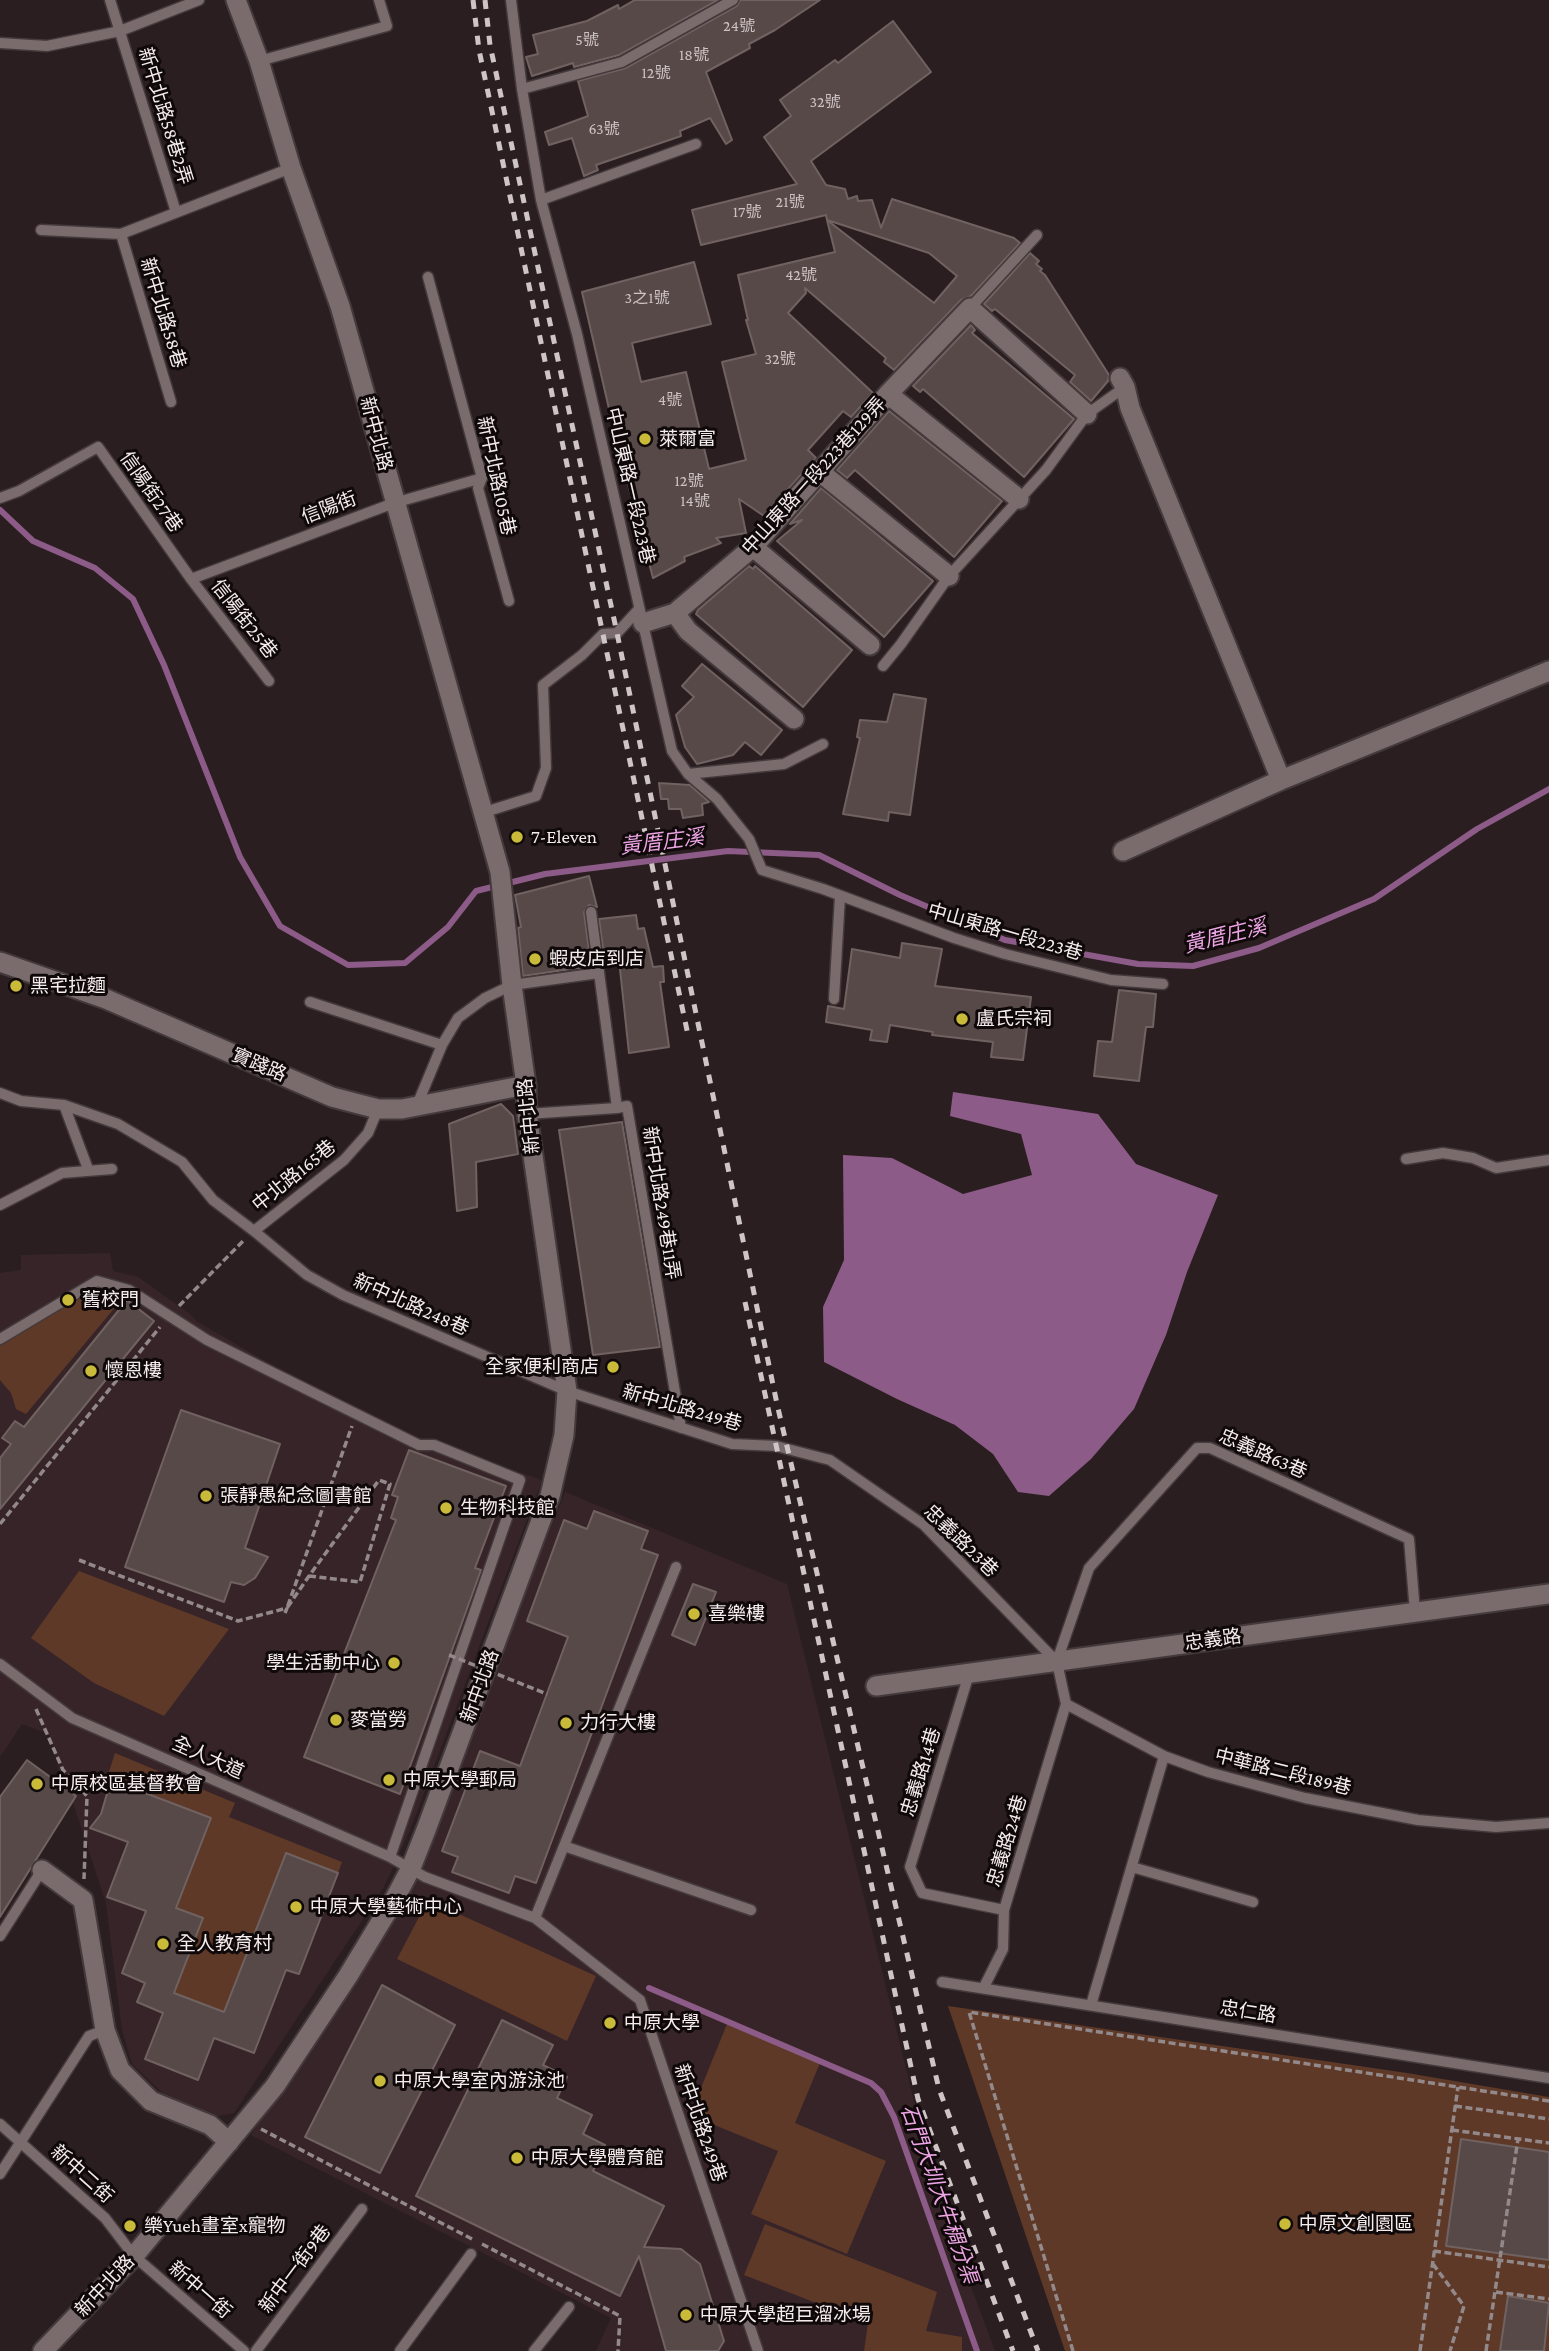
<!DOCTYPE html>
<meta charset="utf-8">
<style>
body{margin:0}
canvas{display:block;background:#2a1e20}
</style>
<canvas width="1549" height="2351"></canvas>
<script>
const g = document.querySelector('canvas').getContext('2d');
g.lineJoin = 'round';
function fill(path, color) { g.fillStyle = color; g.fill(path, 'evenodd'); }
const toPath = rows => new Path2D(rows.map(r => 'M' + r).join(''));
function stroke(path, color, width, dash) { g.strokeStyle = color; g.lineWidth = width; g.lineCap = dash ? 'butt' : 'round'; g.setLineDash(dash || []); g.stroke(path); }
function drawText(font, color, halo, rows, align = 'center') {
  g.font = font + ' "Crimson Pro","Noto Sans TC",serif'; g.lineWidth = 6; g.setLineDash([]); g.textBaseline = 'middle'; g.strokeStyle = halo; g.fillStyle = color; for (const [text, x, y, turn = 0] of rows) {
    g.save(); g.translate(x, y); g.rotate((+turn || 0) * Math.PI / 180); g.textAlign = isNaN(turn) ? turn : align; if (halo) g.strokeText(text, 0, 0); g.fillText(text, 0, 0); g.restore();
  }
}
const built = toPath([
 [110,1253,113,1271,138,1277,191,1315,196,1321,300,1381,417,1437,542,1480,410,1830,384,1887,234,2113,213,2117,169,2099,132,2064,122,2030,106,1903,74,1806,61,1776,49,1734,22,1724,0,1757,0,1273,21,1270,21,1255],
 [565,1492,787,1584,938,2199,995,2351,596,2351,611,2318,251,2135,399,1911]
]);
const green = toPath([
 [97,1281,122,1299,26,1414,16,1409,11,1393,0,1380,0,1339],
 [79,1571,229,1629,164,1716,94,1683,31,1638],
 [115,1753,235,1803,229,1817,342,1862,338,1873,286,1853,224,2012,174,1993,203,1919,176,1908,211,1818,107,1778],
 [428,1900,596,1976,567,2041,397,1959],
 [948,2006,1407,2073,1549,2097,1549,2351,1065,2351],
 [727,2024,820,2063,795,2123,886,2161,847,2254,751,2214,778,2151,690,2115],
 [765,2224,937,2292,926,2331,962,2337,962,2351,864,2351,868,2323,744,2275]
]);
const water = toPath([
 [953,1092,1098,1114,1136,1164,1218,1195,1187,1272,1166,1335,1134,1409,1091,1459,1049,1496,1018,1492,993,1454,955,1425,897,1399,824,1362,823,1307,844,1260,843,1155,892,1158,963,1194,1032,1175,1021,1134,950,1116]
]);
const stream = toPath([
 [0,510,33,541,95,568,133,599,164,665,240,857,280,926,348,965,405,963,448,927,476,891,545,874,728,851,819,855,900,895,1005,940,1138,964,1193,966,1259,948,1374,899,1477,829,1549,789],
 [649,1988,871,2083,881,2092,894,2117,977,2351]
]);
const building = toPath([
 [635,0,718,0,619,55,574,67,573,63,532,76,526,57,538,54,533,35,587,21,618,5,619,9,635,0],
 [740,0,820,0,775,30,749,44,750,48,706,72,732,140,726,144,710,118,680,131,681,136,596,165,598,170,584,176,572,138,549,145,545,132,588,116,578,81,626,68,737,6,740,0],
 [893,21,931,72,811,161,826,185,845,189,848,199,857,196,858,201,872,200,881,228,892,199,1014,238,1020,243,971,296,961,300,894,370,884,362,886,358,805,288,806,293,788,313,873,393,851,417,843,411,808,450,816,458,764,516,739,499,746,533,716,538,721,543,684,557,685,561,653,578,616,439,582,292,694,262,711,324,632,343,641,382,686,372,709,469,746,460,722,362,756,354,746,320,748,320,738,275,835,252,827,220,934,303,957,276,929,253,827,220,826,215,701,245,692,210,797,184,764,137,791,116,780,100,835,60,838,63,893,21],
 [1030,253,1039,261,1036,264,1042,269,1040,271,1045,275,1109,375,1108,381,1091,401,1070,382,1075,375,995,309,992,311,984,304,1030,253],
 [971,325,975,330,972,333,1074,419,1024,477,923,389,920,392,913,386,971,325],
 [889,411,1002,501,954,557,855,470,847,478,837,470,889,411],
 [821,488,933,581,884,637,777,541,802,520,790,524,821,488],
 [749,566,753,569,755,566,852,650,803,707,696,614,698,610,749,566],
 [702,664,782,730,761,755,745,742,733,755,697,764,685,747,676,715,694,697,682,686,702,664],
 [894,694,926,699,910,815,889,812,888,821,843,814,860,738,857,737,860,720,887,722,894,694],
 [659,783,690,785,709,802,702,804,703,815,683,818,681,809,669,809,668,799,661,799,659,783],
 [589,876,597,907,589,905,584,912,591,966,523,976,518,928,521,927,515,895,589,876],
 [636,915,638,929,644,928,653,967,663,966,664,982,660,982,669,1047,629,1053,619,960,605,963,599,919,636,915],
 [902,943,942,949,935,986,1031,997,1023,1060,991,1057,993,1042,932,1035,933,1032,890,1025,887,1042,870,1040,872,1030,826,1022,828,1006,844,1009,852,949,900,958,902,943],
 [1119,990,1156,994,1153,1027,1146,1027,1139,1081,1094,1076,1098,1041,1112,1042,1119,990],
 [501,1104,513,1116,518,1154,476,1162,477,1207,457,1211,449,1124,501,1104],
 [622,1122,660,1347,593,1355,559,1130,622,1122],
 [127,1300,154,1321,0,1509,0,1458,11,1444,2,1438,15,1421,24,1427,127,1300],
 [181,1410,280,1444,245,1548,268,1557,255,1578,244,1585,231,1582,224,1602,125,1567,181,1410],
 [409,1450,506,1486,475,1568,481,1570,400,1794,304,1757,396,1520,391,1518,398,1497,392,1495,409,1450],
 [594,1511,648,1531,641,1549,658,1555,536,1883,515,1876,509,1893,452,1872,458,1857,442,1851,480,1751,520,1766,568,1637,527,1621,564,1520,587,1529,594,1511],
 [693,1584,716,1592,695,1645,672,1635,693,1584],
 [27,1760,76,1796,0,1917,0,1797,27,1760],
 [111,1780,211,1818,176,1908,203,1918,174,1993,224,2012,286,1853,338,1873,299,1974,286,1970,254,2053,214,2038,198,2080,145,2059,163,2013,137,2002,145,1983,122,1973,146,1911,107,1897,128,1842,90,1828,101,1814,111,1780],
 [382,1985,455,2025,380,2173,305,2137,382,1985],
 [502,2020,553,2045,543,2065,567,2077,557,2098,592,2115,583,2134,605,2145,593,2171,664,2206,644,2247,681,2249,700,2264,724,2341,718,2351,666,2351,639,2256,620,2296,416,2196,502,2020],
 [1461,2139,1549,2152,1549,2260,1446,2246,1461,2139],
 [1508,2296,1549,2303,1544,2351,1500,2351,1508,2296]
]);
const path = toPath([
 [179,1306,245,1239],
 [0,1524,160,1327],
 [79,1560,238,1621,287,1608,285,1613],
 [309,1576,360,1582,390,1484,379,1480,309,1576,287,1608,352,1426],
 [36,1709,63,1770,87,1796,84,1879],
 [1455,2106,1549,2119],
 [261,2129,472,2239],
 [1452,2130,1549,2143],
 [482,2244,620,2316,618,2351],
 [1434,2251,1549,2267],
 [1433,2264,1464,2306,1450,2351],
 [1496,2292,1549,2299],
 [1073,2351,969,2012,1549,2101],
 [1420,2351,1458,2087],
 [1486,2351,1518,2139]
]);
const service = toPath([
 [110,0,176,212],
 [511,0,522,89,541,200,577,334,672,751,688,774,717,799,749,839,762,870,823,889,954,938,1005,954,1111,980,1163,984],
 [0,43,47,46,120,31,199,0],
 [259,61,387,26,379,0],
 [522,89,622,62,733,0],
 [541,200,696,144],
 [41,230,121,234,291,168],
 [121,234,171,402],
 [428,277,482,478,478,488,509,601],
 [970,308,1037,235],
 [0,498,19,491,98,447,191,579,269,681],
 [191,579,394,503,482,478],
 [883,666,901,644,949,576,1046,470,1087,414,1125,387],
 [688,774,784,764,823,744],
 [485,812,536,796,546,768,543,685,582,655,603,634,617,633,639,609],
 [591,912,617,1108,627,1106,681,1428],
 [834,999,840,896],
 [310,1002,442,1045],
 [0,1093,21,1101,64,1105,118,1124,182,1162,213,1200,254,1231,307,1275,343,1295,567,1391,732,1444,776,1446,830,1460,924,1525,1056,1661],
 [64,1105,88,1169],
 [417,1105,442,1045,458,1018,485,998,512,985,599,973],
 [527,1114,617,1108],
 [1406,1159,1443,1153,1473,1158,1496,1168,1549,1160],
 [0,1205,62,1173,112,1169],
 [254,1231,344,1160,368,1133,378,1109],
 [0,1339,97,1281,129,1290,207,1340,419,1445,434,1445,520,1480,390,1857],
 [1057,1661,1089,1568,1197,1448,1210,1448,1409,1539,1415,1612],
 [1057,1662,1066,1704,1164,1756,1208,1772,1305,1798,1418,1820,1496,1827,1549,1823],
 [0,1664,72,1718,390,1857,425,1877,535,1918,640,2000,758,2351],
 [969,1674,910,1867,922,1893,1004,1910],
 [564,1846,751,1910],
 [1132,1867,1253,1902],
 [535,1918,676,1567],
 [0,1936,42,1870],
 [942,1982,1549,2078],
 [984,1987,1003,1949,1004,1910,1066,1704],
 [1091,2005,1164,1756],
 [0,2124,105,2218,134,2256,244,2351],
 [0,2174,89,2036,105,2030],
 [256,2351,362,2209],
 [400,2351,471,2254],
 [534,2351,569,2307]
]);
const minor = toPath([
 [1120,378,1125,387,1130,408,1281,780],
 [888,394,1019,499],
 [820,472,949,576],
 [753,547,870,645],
 [675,613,688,631,794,719],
 [643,623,675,613,753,547,888,394,970,308,1087,414],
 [1123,851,1281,780,1549,671],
 [0,962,106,999,332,1097,378,1109,402,1109,526,1085],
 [876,1686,1549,1594],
 [42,1870,83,1900,105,2030,120,2070,151,2101,210,2125,229,2142]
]);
const tertiary = toPath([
 [43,2351,134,2256,275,2086,348,1976,394,1900,411,1868,426,1830,550,1496,564,1435,567,1391,527,1114,526,1085,512,985,500,872,340,306,291,168,259,61,236,0]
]);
const rail = toPath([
 [473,0,479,50,688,1035],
 [485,0,490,45,617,633,777,1404,939,2089,1038,2351],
 [745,1302,918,2099,1013,2351]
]);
const pathBridge = toPath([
 [449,1655,547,1694]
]);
const markers = [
 [645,439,7,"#caba3a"],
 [517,837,7,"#caba3a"],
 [535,959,7,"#caba3a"],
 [16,986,7,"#caba3a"],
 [962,1019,7,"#caba3a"],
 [68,1300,7,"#caba3a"],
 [613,1367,7,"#caba3a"],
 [91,1371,7,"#caba3a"],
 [206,1496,7,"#caba3a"],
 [446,1508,7,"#caba3a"],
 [694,1614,7,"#caba3a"],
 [394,1663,7,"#caba3a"],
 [336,1720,7,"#caba3a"],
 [566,1723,7,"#caba3a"],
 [389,1780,7,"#caba3a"],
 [37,1784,7,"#caba3a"],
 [296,1907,7,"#caba3a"],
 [163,1944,7,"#caba3a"],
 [610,2023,7,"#caba3a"],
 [380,2081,7,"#caba3a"],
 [517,2158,7,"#caba3a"],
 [1285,2224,7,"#caba3a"],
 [130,2226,7,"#caba3a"],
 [686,2315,7,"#caba3a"]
];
const numberNames = [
 ["24號",739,26],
 ["5號",587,40],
 ["18號",694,55],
 ["12號",656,73],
 ["32號",825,102],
 ["63號",604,129],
 ["21號",790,202],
 ["17號",747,212],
 ["42號",801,275],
 ["3之1號",647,298],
 ["32號",780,359],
 ["4號",670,400],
 ["12號",689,481],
 ["14號",695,501]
];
const streetNames = [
 ["新中北路58巷2弄",165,116,73],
 ["新中北路58巷",163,313,73],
 ["新中北路",376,434,75],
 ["新中北路105巷",496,476,78],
 ["中山東路一段223巷129弄",814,476,-48],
 ["中山東路一段223巷",630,486,77],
 ["信陽街27巷",151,492,55],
 ["信陽街",329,508,-21],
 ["信陽街25巷",244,619,52],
 ["中山東路一段223巷",1005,932,16],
 ["實踐路",259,1065,23],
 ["新中北路",529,1116,-96],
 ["中北路165巷",294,1176,-39],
 ["新中北路249巷11弄",661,1203,81],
 ["新中北路248巷",411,1305,24],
 ["新中北路249巷",682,1408,16],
 ["忠義路63巷",1263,1454,24],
 ["忠義路23巷",961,1541,44],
 ["忠義路",1213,1640,-8],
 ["新中北路",480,1686,-70],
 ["全人大道",208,1758,24],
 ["忠義路14巷",921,1772,-73],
 ["中華路二段189巷",1283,1772,14],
 ["忠義路24巷",1007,1841,-73],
 ["忠仁路",1248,2012,9],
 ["新中北路249巷",700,2123,71],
 ["新中二街",82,2174,42],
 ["新中一街9巷",295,2269,-53],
 ["新中北路",105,2286,-47],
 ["新中一街",200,2290,41]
];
const poiNames = [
 ["萊爾富",659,439],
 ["7-Eleven",531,837],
 ["蝦皮店到店",549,959],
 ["黑宅拉麵",30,986],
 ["盧氏宗祠",976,1019],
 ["舊校門",82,1300],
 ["全家便利商店",599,1367,"right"],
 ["懷恩樓",105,1371],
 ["張靜愚紀念圖書館",220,1496],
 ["生物科技館",460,1508],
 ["喜樂樓",708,1614],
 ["學生活動中心",380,1663,"right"],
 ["麥當勞",350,1720],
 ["力行大樓",580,1723],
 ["中原大學郵局",403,1780],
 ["中原校區基督教會",51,1784],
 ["中原大學藝術中心",310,1907],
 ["全人教育村",177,1944],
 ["中原大學",624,2023],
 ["中原大學室內游泳池",394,2081],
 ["中原大學體育館",531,2158],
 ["中原文創園區",1299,2224],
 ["樂Yueh畫室x寵物",144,2226],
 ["中原大學超巨溜冰場",700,2315]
];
const waterNames = [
 ["黃厝庄溪",662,842,-7],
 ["黃厝庄溪",1225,936,-14],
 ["石門大圳大牛稠分渠",939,2194,70]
];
fill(built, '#372428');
fill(green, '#5e3928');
fill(water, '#8c5b87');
stroke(stream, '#8c5b87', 6);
fill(building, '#574948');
stroke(building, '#706260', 2);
stroke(service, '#443a3b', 13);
stroke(minor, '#443a3b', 23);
stroke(tertiary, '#443a3b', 23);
stroke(path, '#93898a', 3.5, [7, 3.5]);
stroke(service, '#7a6b6d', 10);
stroke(minor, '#7a6b6d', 19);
stroke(tertiary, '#7a6b6d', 19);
stroke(rail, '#cfc5c6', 5, [9, 9]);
stroke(pathBridge, '#93898a', 3.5, [7, 3.5]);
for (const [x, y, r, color] of markers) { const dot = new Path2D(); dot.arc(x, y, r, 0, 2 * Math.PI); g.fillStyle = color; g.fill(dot); stroke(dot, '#0f090a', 2.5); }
drawText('16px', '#cec3c4', null, numberNames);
drawText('19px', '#f5eced', '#0f090a', streetNames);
drawText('19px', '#f5eced', '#0f090a', poiNames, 'left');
drawText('italic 21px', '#eda4e5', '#0f090a', waterNames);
</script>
